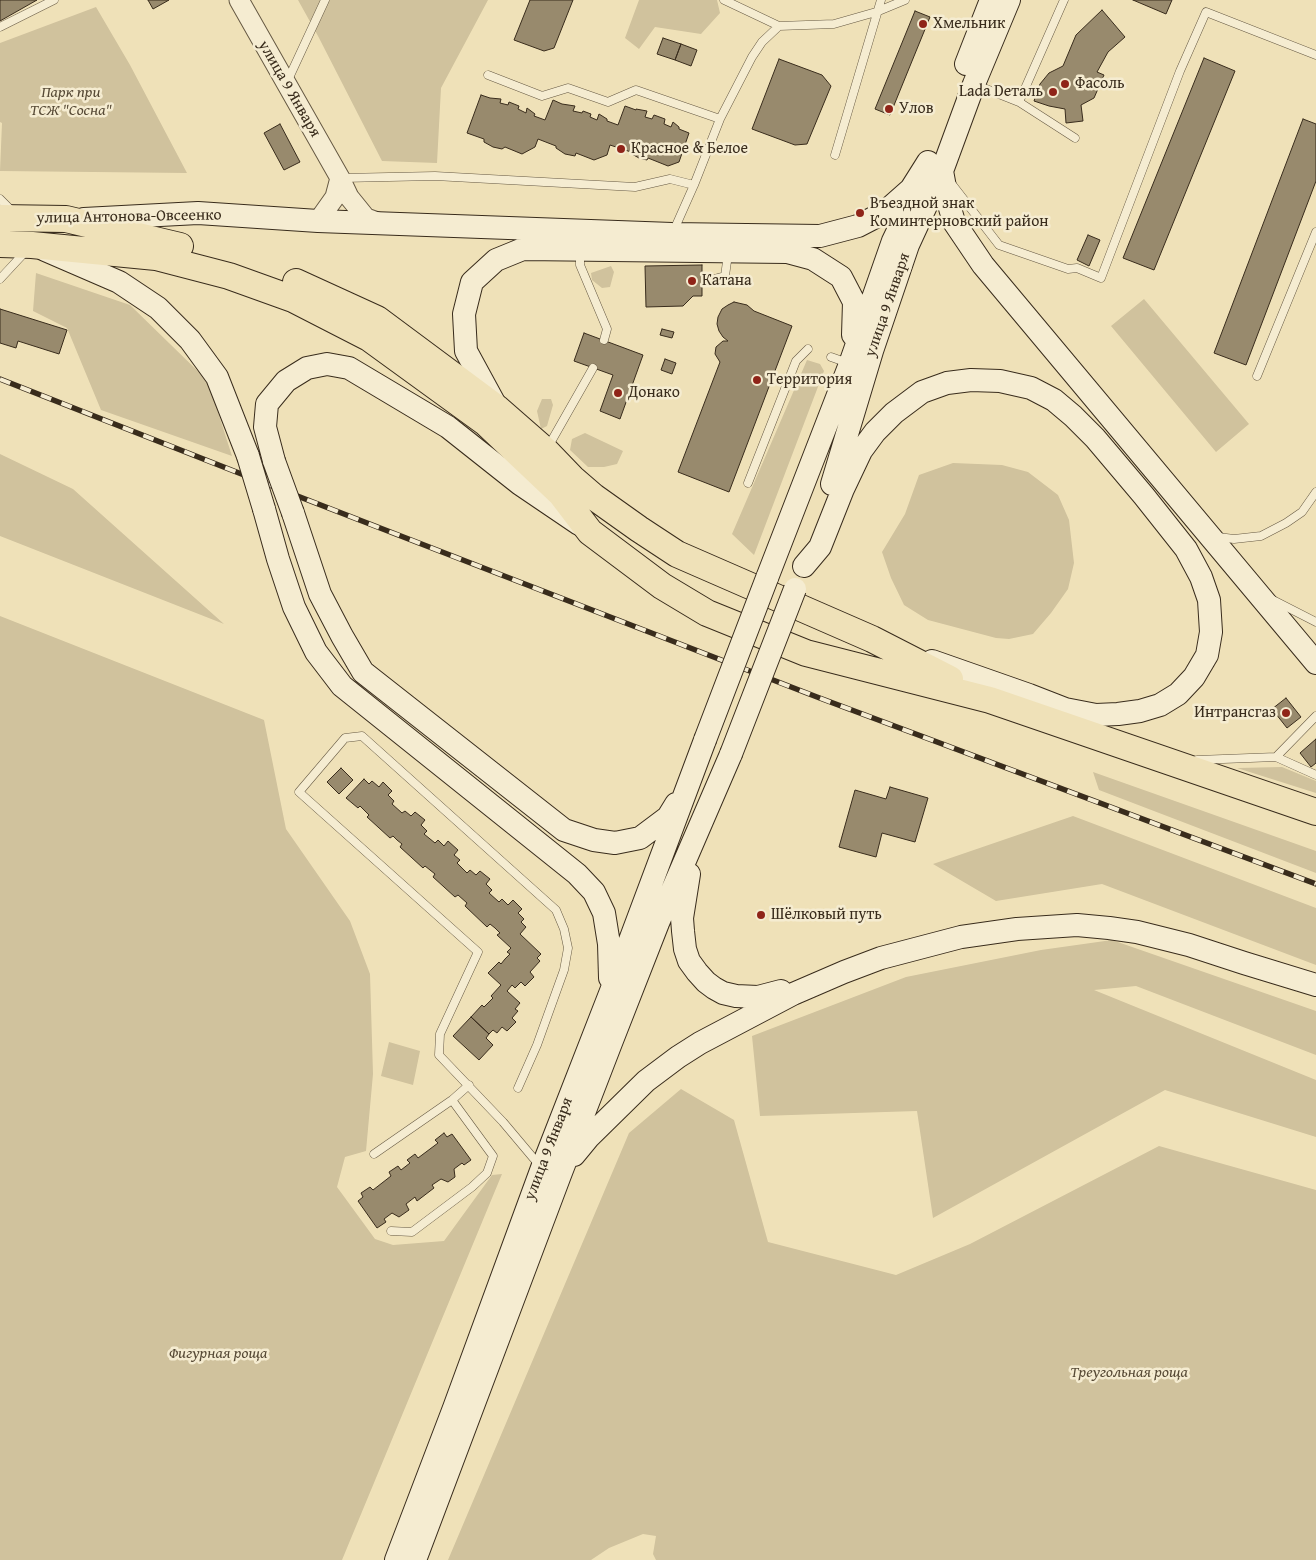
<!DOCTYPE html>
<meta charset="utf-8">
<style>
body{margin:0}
canvas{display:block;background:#efe1b8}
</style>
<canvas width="1316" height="1560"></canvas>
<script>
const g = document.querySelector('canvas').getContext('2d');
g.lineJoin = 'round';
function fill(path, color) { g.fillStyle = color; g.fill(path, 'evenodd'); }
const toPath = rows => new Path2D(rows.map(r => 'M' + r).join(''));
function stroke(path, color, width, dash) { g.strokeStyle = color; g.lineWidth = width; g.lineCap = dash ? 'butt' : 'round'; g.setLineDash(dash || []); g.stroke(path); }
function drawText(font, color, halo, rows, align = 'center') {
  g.font = font + ' "Gentium Book Plus",serif'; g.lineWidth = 5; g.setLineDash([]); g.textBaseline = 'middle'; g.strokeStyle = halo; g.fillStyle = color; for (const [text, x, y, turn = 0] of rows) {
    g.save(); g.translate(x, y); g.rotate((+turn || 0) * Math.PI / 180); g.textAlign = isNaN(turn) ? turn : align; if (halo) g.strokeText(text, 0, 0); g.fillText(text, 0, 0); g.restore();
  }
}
const green = toPath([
 [298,0,488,0,441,88,437,163,382,161,318,36],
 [639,0,717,0,720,13,701,34,655,27,639,49,625,38],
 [96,7,130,65,187,173,0,171,2,123,0,122,0,43],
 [611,266,614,272,610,287,602,288,592,280,591,273],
 [36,273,130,305,208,381,232,456,101,410,67,328,33,311],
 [1144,299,1249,424,1216,452,1111,326],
 [807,360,820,364,824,371,754,555,732,534],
 [542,399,551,399,553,405,547,426,541,429,537,411],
 [585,433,623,451,617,464,604,467,588,467,570,450,572,439],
 [0,454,73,489,224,624,0,536],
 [953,463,1002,465,1028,472,1058,495,1069,520,1074,563,1068,589,1051,613,1033,634,1009,639,996,638,928,620,904,605,891,578,882,552,905,514,919,475],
 [0,616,264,720,286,829,350,921,370,974,373,1074,366,1151,345,1157,337,1187,375,1239,393,1245,444,1241,492,1175,502,1174,342,1560,0,1560],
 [1282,767,1316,781,1316,793,1237,768],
 [1093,772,1316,851,1316,873,1099,790],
 [1073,816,1316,908,1316,965,1102,884,996,901,933,864],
 [1112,940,1316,1011,1316,1055,1136,986,1094,990,1316,1080,1316,1137,1165,1090,933,1218,917,1111,760,1116,752,1036,906,977,1041,950],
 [389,1042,420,1051,413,1085,381,1076],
 [681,1089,734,1120,768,1242,896,1275,970,1244,1159,1146,1316,1190,1316,1560,656,1560,653,1554,656,1536,643,1534,609,1548,591,1560,448,1560,629,1133]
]);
const building = toPath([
 [0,0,37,0,0,21,0,0],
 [148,0,169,0,153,9,148,0],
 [530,0,573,0,554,48,544,51,514,40,530,0],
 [1133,0,1172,0,1166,14,1133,0],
 [1102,10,1125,37,1108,52,1097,72,1104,75,1094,98,1081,105,1083,121,1066,123,1065,109,1049,106,1034,101,1040,84,1049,73,1063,66,1076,35,1102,10],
 [915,11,930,17,890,115,875,109,915,11],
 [663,38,681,44,675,60,657,54,663,38],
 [681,44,697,50,691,66,675,60,681,44],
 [1204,58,1235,71,1154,270,1123,258,1204,58],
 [779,59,822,75,831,86,807,144,795,145,752,129,779,59],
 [481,95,490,98,501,99,500,103,508,105,509,102,519,106,518,109,526,113,527,108,535,114,534,116,545,120,553,100,562,104,575,106,573,111,582,113,583,111,591,114,590,117,597,120,599,114,607,119,607,121,618,125,625,106,636,110,636,109,647,111,645,117,652,119,654,115,665,119,664,124,671,127,673,122,679,127,679,129,689,133,679,162,668,166,648,158,647,160,639,158,630,153,631,152,610,145,607,155,594,160,576,153,575,156,565,154,556,148,556,146,538,139,535,147,522,154,505,147,502,149,493,147,484,142,484,139,467,133,481,95],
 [1303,119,1316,124,1316,181,1246,365,1214,353,1303,119],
 [280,124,300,162,284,170,264,133,280,124],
 [1088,235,1100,240,1089,266,1077,260,1088,235],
 [702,265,702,296,693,296,683,306,646,307,645,266,702,265],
 [734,302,747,305,754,311,792,326,729,492,678,472,720,362,715,354,716,347,723,341,728,341,723,337,719,331,717,324,718,317,722,309,728,305,734,302],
 [0,309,67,330,59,354,18,341,16,348,0,343,0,309],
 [662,329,674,332,672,338,660,335,662,329],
 [584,333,643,355,620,419,600,411,613,375,574,361,584,333],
 [665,359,676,363,672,374,661,370,665,359],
 [1286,698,1301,717,1287,728,1272,709,1286,698],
 [1316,739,1316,763,1311,767,1300,753,1316,739],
 [341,768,353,780,339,794,327,782,341,768],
 [364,779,369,784,372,781,379,787,383,782,392,791,388,795,394,801,392,804,402,813,405,811,411,816,415,812,425,820,421,825,427,831,424,834,435,843,438,840,444,846,448,841,458,850,454,855,460,860,457,863,467,873,470,870,476,875,480,871,490,879,486,884,492,890,489,893,499,902,502,899,508,905,513,900,522,909,518,913,524,919,521,922,526,927,520,934,541,954,537,958,540,961,530,972,534,977,525,986,521,982,515,988,512,985,507,991,520,1003,515,1009,518,1011,512,1018,516,1022,507,1031,502,1027,497,1033,493,1030,489,1034,471,1017,482,1005,484,1007,493,998,491,996,501,985,488,973,499,962,501,964,505,959,510,954,507,952,511,948,497,935,500,933,495,928,490,924,487,927,465,906,467,903,458,895,455,897,433,877,435,874,425,866,423,868,400,847,402,844,397,840,393,836,390,838,367,817,369,815,360,806,358,808,346,798,364,779],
 [890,787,928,798,915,842,882,833,876,857,839,847,855,790,886,799,890,787],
 [471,1017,489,1034,486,1038,493,1045,479,1060,453,1036,471,1017],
 [444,1133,447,1137,452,1134,471,1160,464,1165,462,1163,454,1169,455,1177,448,1182,441,1179,432,1185,434,1188,417,1201,415,1197,406,1204,409,1210,399,1217,392,1213,384,1219,386,1222,377,1228,358,1201,363,1197,361,1193,370,1187,373,1190,391,1176,389,1172,398,1166,401,1170,410,1163,407,1160,415,1154,418,1158,438,1143,435,1140,444,1133]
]);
const service = toPath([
 [724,0,779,26,834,24,876,12,905,0],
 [0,27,54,0],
 [488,75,542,96,568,88,608,102,636,90,720,119,694,185,674,230],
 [287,82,325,0],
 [976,85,1019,102,1075,138],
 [1019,102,1064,0],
 [720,119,752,57,762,42,779,26],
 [835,155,881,0],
 [342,178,435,176,635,187,670,179,694,185],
 [951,183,999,245,1068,269,1077,268,1101,278,1180,71,1206,12,1316,55],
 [0,199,12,211],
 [580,252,580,265,607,329,604,340],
 [0,279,26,251],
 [707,281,725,276,728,254],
 [831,357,848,363],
 [1257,376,1316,232],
 [548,447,593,368],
 [748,483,796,361,808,349],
 [1218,537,1234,539,1261,536,1286,523,1302,512,1316,492],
 [1273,600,1316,622],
 [1276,757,1316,716],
 [1197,760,1276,757,1316,775],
 [518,1088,537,1045,564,970,568,948,564,929,556,910,362,736,345,738,299,792,478,952,440,1034,439,1055,503,1122,540,1166],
 [374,1154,452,1100,469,1085],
 [391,1231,412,1232,472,1187,487,1173,493,1156,452,1100]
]);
const tertiary = toPath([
 [239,0,340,178,349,197,366,218,380,223],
 [318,221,335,197,340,178]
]);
const secondary = toPath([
 [966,64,991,0],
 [942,171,947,198,954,222,983,265,1316,663],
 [84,219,198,213,318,221,672,234,820,236,858,226,885,212,911,189,928,162],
 [45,250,119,282,158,308,190,340,217,377,248,456],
 [497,408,466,351,464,314,472,282,496,260,523,249,787,252,813,259,841,277,854,302,853,335],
 [274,461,265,427,267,404,286,381,307,368,327,364,349,368,448,427,520,484,579,524],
 [832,484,872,351,908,245,942,171,974,84,1009,0],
 [264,509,278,559,294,607,316,652,342,686,577,874,594,892,604,913,609,944,610,978],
 [293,513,320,594,342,636,363,672,564,830,594,840,615,843,640,838,668,817,676,804],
 [804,566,820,547,843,489,861,451,875,432,894,413,922,392,947,383,971,380,1000,381,1031,388,1054,400,1073,416,1095,438,1144,496,1186,549,1201,577,1209,600,1211,632,1207,655,1194,677,1178,694,1160,705,1140,711,1118,714,1096,715,1065,709,1029,695,932,661],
 [767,578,850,364,893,241,907,212],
 [689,874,682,918,683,931,685,949,689,961,697,972,706,982,714,988,723,993,736,996,758,997,781,991],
 [574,1155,588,1138,646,1081,678,1057,700,1043,793,994,844,972,881,958,961,937,1017,929,1077,925,1109,928,1137,932,1189,945,1244,963,1316,985],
 [396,1560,454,1408,542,1168,611,991,705,740],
 [415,1560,560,1175,611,1043,658,923,731,754]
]);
const trunk = toPath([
 [0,218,66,219,180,246],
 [0,244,32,245,156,257,229,276,293,299,369,338,486,423,561,494,590,532,662,586,707,613,806,653,990,700,1316,812],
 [296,282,377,319,498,409,546,451,572,478,594,497,639,529,677,554,872,639,950,679]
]);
const rail = toPath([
 [0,379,300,497,817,697,1316,884]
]);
const secondaryBridge = toPath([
 [248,456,264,509],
 [274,461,293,513],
 [705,740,767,578],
 [731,754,795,589]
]);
const markers = [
 [923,24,5,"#8f2418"],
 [1065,84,5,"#8f2418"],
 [1053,92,5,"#8f2418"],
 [889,109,5,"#8f2418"],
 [621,149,5,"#8f2418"],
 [860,213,5,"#8f2418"],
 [692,281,5,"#8f2418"],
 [757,380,5,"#8f2418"],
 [618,393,5,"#8f2418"],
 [1286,713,5,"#8f2418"],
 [761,915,5,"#8f2418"]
];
const poiNames = [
 ["Хмельник",933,24],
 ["Фасоль",1075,84],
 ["Lada Dеталь",1043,92,"right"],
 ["Улов",899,109],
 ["Красное & Белое",631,149],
 ["Въездной знак",870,204],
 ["Коминтерновский район",870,222],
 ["Катана",702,281],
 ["Территория",767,380],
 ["Донако",628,393],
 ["Интрансгаз",1276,713,"right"],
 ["Шёлковый путь",771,915]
];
const streetNames = [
 ["улица 9 Января",289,89,60],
 ["улица Антонова-Овсеенко",129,217,-1],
 ["улица 9 Января",888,305,-71],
 ["улица 9 Января",549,1149,-69]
];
const parkNames = [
 ["Парк при",71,93],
 ["ТСЖ \"Сосна\"",71,111],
 ["Фигурная роща",218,1354],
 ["Треугольная роща",1129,1373]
];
fill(green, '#d0c29d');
fill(building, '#988a6d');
stroke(building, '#392c1c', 1);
stroke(service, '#665943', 9);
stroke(tertiary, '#665943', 21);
stroke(secondary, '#392c1c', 24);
stroke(trunk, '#392c1c', 28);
stroke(service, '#f5ecd1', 8);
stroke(tertiary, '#f5ecd1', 19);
stroke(secondary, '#f5ecd1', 22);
stroke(trunk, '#efe1b8', 26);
stroke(rail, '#392c1c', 5.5);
stroke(rail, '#f5ecd1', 4, [11]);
stroke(secondaryBridge, '#392c1c', 24, []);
stroke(secondaryBridge, '#f5ecd1', 22);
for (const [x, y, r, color] of markers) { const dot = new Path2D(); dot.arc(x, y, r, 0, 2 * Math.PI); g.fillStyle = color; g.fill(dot); stroke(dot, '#f5ecd1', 2); }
drawText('16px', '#392c1c', '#f5ecd1', poiNames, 'left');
drawText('16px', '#392c1c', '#f5ecd1', streetNames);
drawText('italic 16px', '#574a36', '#f5ecd1', parkNames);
</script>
